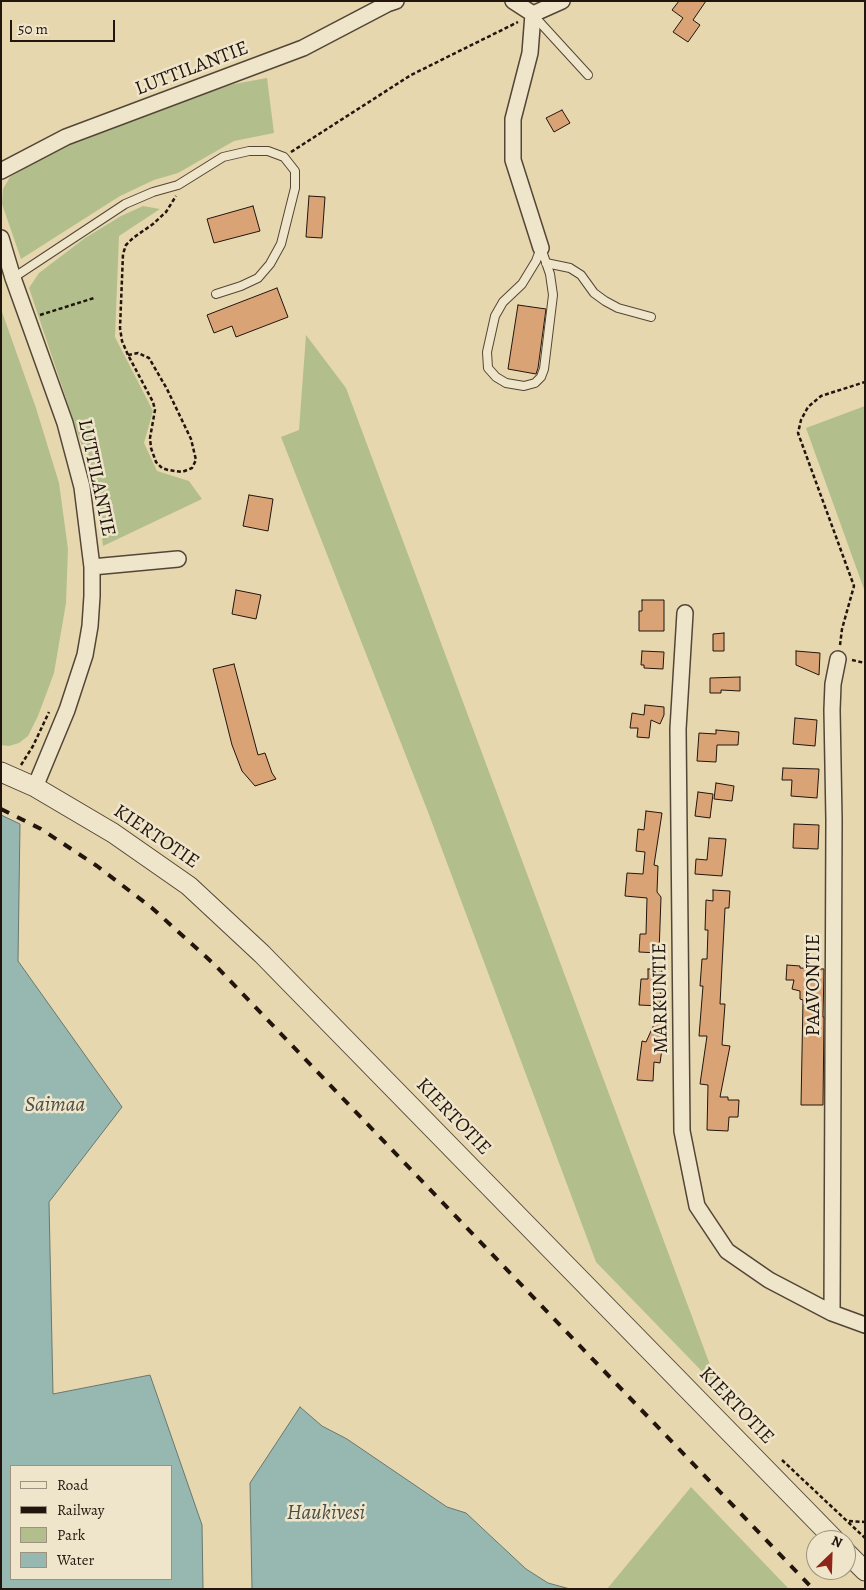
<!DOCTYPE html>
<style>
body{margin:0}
#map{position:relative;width:866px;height:1590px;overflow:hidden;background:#e6d7af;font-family:Alegreya,serif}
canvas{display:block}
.frame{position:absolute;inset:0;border:2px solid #22150d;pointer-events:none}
.legend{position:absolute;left:10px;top:1465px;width:162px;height:115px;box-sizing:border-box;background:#efe5cb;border:1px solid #9d927f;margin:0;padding:6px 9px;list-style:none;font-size:15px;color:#22150d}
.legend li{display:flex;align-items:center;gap:10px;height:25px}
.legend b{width:25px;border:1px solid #9d927f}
.north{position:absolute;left:806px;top:1530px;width:50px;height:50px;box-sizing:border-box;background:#efe5cb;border:1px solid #9d927f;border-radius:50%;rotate:24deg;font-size:14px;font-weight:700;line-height:20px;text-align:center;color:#22150d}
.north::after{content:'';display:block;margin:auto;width:18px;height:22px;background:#8f2418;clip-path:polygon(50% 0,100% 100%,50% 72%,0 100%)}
.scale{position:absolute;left:10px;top:20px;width:105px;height:22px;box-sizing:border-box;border:2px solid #22150d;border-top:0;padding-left:6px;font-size:15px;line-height:18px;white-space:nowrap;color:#22150d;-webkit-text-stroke:4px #efe5cb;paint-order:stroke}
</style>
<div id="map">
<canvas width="866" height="1590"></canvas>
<div class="frame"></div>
<ul class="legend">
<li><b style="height:6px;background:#efe5cb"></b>Road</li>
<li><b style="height:6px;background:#22150d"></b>Railway</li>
<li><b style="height:14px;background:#b2bf8c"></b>Park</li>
<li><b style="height:14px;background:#97b8b1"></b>Water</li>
</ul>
<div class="north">N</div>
<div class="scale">50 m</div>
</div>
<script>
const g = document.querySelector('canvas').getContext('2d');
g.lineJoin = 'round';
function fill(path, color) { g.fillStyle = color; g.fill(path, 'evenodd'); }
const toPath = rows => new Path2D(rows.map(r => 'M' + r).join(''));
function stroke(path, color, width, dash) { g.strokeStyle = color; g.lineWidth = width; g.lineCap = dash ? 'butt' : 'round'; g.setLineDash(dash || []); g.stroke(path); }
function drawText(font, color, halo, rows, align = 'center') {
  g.font = font + ' Alegreya,serif'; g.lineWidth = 5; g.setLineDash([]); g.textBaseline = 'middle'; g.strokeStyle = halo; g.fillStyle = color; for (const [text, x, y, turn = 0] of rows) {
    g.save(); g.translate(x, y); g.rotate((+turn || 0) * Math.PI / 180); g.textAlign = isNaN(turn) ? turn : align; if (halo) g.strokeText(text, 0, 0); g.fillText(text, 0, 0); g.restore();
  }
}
const green = toPath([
 [267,78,274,133,234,141,178,173,154,180,120,196,21,259,2,204,3,189,10,177,66,144,161,108,234,84],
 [143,206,160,209,119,236,115,337,153,411,144,443,157,471,189,481,202,499,103,546,96,488,29,288,39,273,85,238,121,216],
 [1,309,36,408,59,483,68,549,66,603,54,673,38,716,28,736,19,743,9,746,1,745],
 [306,335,346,388,719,1389,596,1262,428,812,281,437,299,430],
 [865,406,865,592,806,428],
 [691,1487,789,1589,607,1589]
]);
const water = toPath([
 [1,815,20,824,18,961,122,1107,49,1202,53,1394,150,1375,202,1525,203,1589,1,1589,1,815],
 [11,1466,171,1466,171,1579,11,1579,11,1466],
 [300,1407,322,1426,347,1439,447,1507,466,1513,526,1569,548,1583,570,1589,252,1589,250,1483,300,1407]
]);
const building = toPath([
 [679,1,706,1,693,20,700,25,688,42,673,32,683,18,672,10,679,1],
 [562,110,570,123,554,132,546,118,562,110],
 [309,196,325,197,322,238,306,237,309,196],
 [253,206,260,231,214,243,207,219,253,206],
 [277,288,288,317,236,337,232,326,214,333,207,315,277,288],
 [518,305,546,309,538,368,536,374,508,369,518,305],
 [249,495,273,499,268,531,243,526,249,495],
 [236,590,261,595,256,619,232,614,236,590],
 [642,600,664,600,664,631,639,631,639,611,642,611,642,600],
 [724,633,724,651,713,651,713,634,724,633],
 [642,651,664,652,663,669,644,668,644,665,641,665,642,651],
 [796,651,820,653,819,675,796,665,796,651],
 [234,664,258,755,265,753,272,773,276,779,255,786,242,771,232,745,213,669,234,664],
 [740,677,740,691,721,690,721,693,710,693,710,678,740,677],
 [645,705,664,707,664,715,660,724,651,720,649,738,637,737,638,728,630,728,632,713,644,715,645,705],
 [795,718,817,720,815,746,793,744,795,718],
 [716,730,739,732,738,745,717,745,716,762,697,761,699,733,716,734,716,730],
 [783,768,819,769,817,798,791,796,792,780,782,780,783,768],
 [716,783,734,786,732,801,714,799,716,783],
 [698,792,713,794,710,818,695,816,698,792],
 [646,811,662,813,654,865,658,866,657,892,661,897,659,953,639,952,640,934,646,934,647,898,625,896,627,873,643,874,645,852,636,851,638,829,644,830,646,811],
 [794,824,819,825,818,849,793,848,794,824],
 [709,838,726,839,722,876,695,874,696,859,707,860,709,838],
 [713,890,730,891,729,908,725,908,720,1004,725,1004,722,1045,730,1046,720,1097,728,1097,728,1100,739,1100,738,1117,729,1117,728,1131,707,1130,708,1085,700,1084,707,1036,699,1036,703,986,700,986,702,959,707,959,708,930,705,930,706,900,713,901,713,890],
 [787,965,800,966,800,968,824,969,823,1017,824,1017,823,1105,801,1105,803,1000,800,999,800,991,792,989,794,980,786,980,787,965],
 [648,969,662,969,660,1006,639,1005,641,979,648,979,648,969],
 [656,1020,666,1021,660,1063,654,1062,653,1081,637,1080,642,1041,646,1042,656,1020]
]);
const path = toPath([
 [291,152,411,75,518,22],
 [40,315,94,298],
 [128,355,138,353,149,358,167,389,191,439,196,460,192,468,182,472,168,470,162,468,156,462,151,448,150,438,155,410,153,402,128,355,122,341,120,328,123,254,126,245,133,238,153,224,166,212,176,196],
 [840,645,842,629,854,586,798,433,801,420,808,407,821,396,865,382],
 [852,660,865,663],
 [21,765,33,746,49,712],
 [782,1460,865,1538],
 [849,1521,865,1522]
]);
const service = toPath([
 [534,16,588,75],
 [541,248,550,274,553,295,544,369,541,377,535,383,524,386,506,383,496,377,488,368,487,352,495,316,503,302,522,284,536,261,541,248],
 [546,263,570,268,581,275,594,293,605,301,618,308,651,317],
 [13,278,125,204,153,192,178,185,223,157,249,151,268,151,284,157,295,171,295,188,281,244,270,264,258,278,241,286,216,294]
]);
const minor = toPath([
 [513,1,533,14],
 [533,14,530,53,513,119,513,160,541,248],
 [533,14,562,1],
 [1,171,66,137,303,48,387,4,396,1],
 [1,238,13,278,65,423,82,487,92,567,92,596,90,626,85,655,67,710,35,787],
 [92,567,178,559],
 [685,613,678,729,682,1131,697,1206,727,1251,769,1280,832,1313,865,1325],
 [832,1313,834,820,832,710,833,684,838,659]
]);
const tertiary = toPath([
 [1,772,35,787,113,833,189,886,262,954,835,1540],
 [846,1552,865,1571]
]);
const rail = toPath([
 [1,809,41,829,97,866,152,908,215,965,813,1589]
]);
const streetNames = [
 ["LUTTILANTIE",192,69,-21],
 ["LUTTILANTIE",96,478,78],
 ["KIERTOTIE",156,837,34],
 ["PAAVONTIE",814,985,-90],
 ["MARKUNTIE",661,998,-91],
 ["KIERTOTIE",453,1117,46],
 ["KIERTOTIE",736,1406,46]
];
const waterNames = [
 ["Saimaa",55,1106],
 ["Haukivesi",326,1514]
];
fill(green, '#b2bf8c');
fill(water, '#97b8b1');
stroke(water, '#68776f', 1);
fill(building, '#d9a376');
stroke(building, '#22150d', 1);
stroke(service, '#534636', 10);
stroke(minor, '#534636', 18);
stroke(tertiary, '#534636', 21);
stroke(path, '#22150d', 2.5, [4, 2.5]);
stroke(service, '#efe5cb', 8);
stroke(minor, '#efe5cb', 15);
stroke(tertiary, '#efe5cb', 19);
stroke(rail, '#22150d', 4, [9, 9]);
drawText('20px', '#22150d', '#efe5cb', streetNames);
drawText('italic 21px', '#4b4e46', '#efe5cb', waterNames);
</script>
